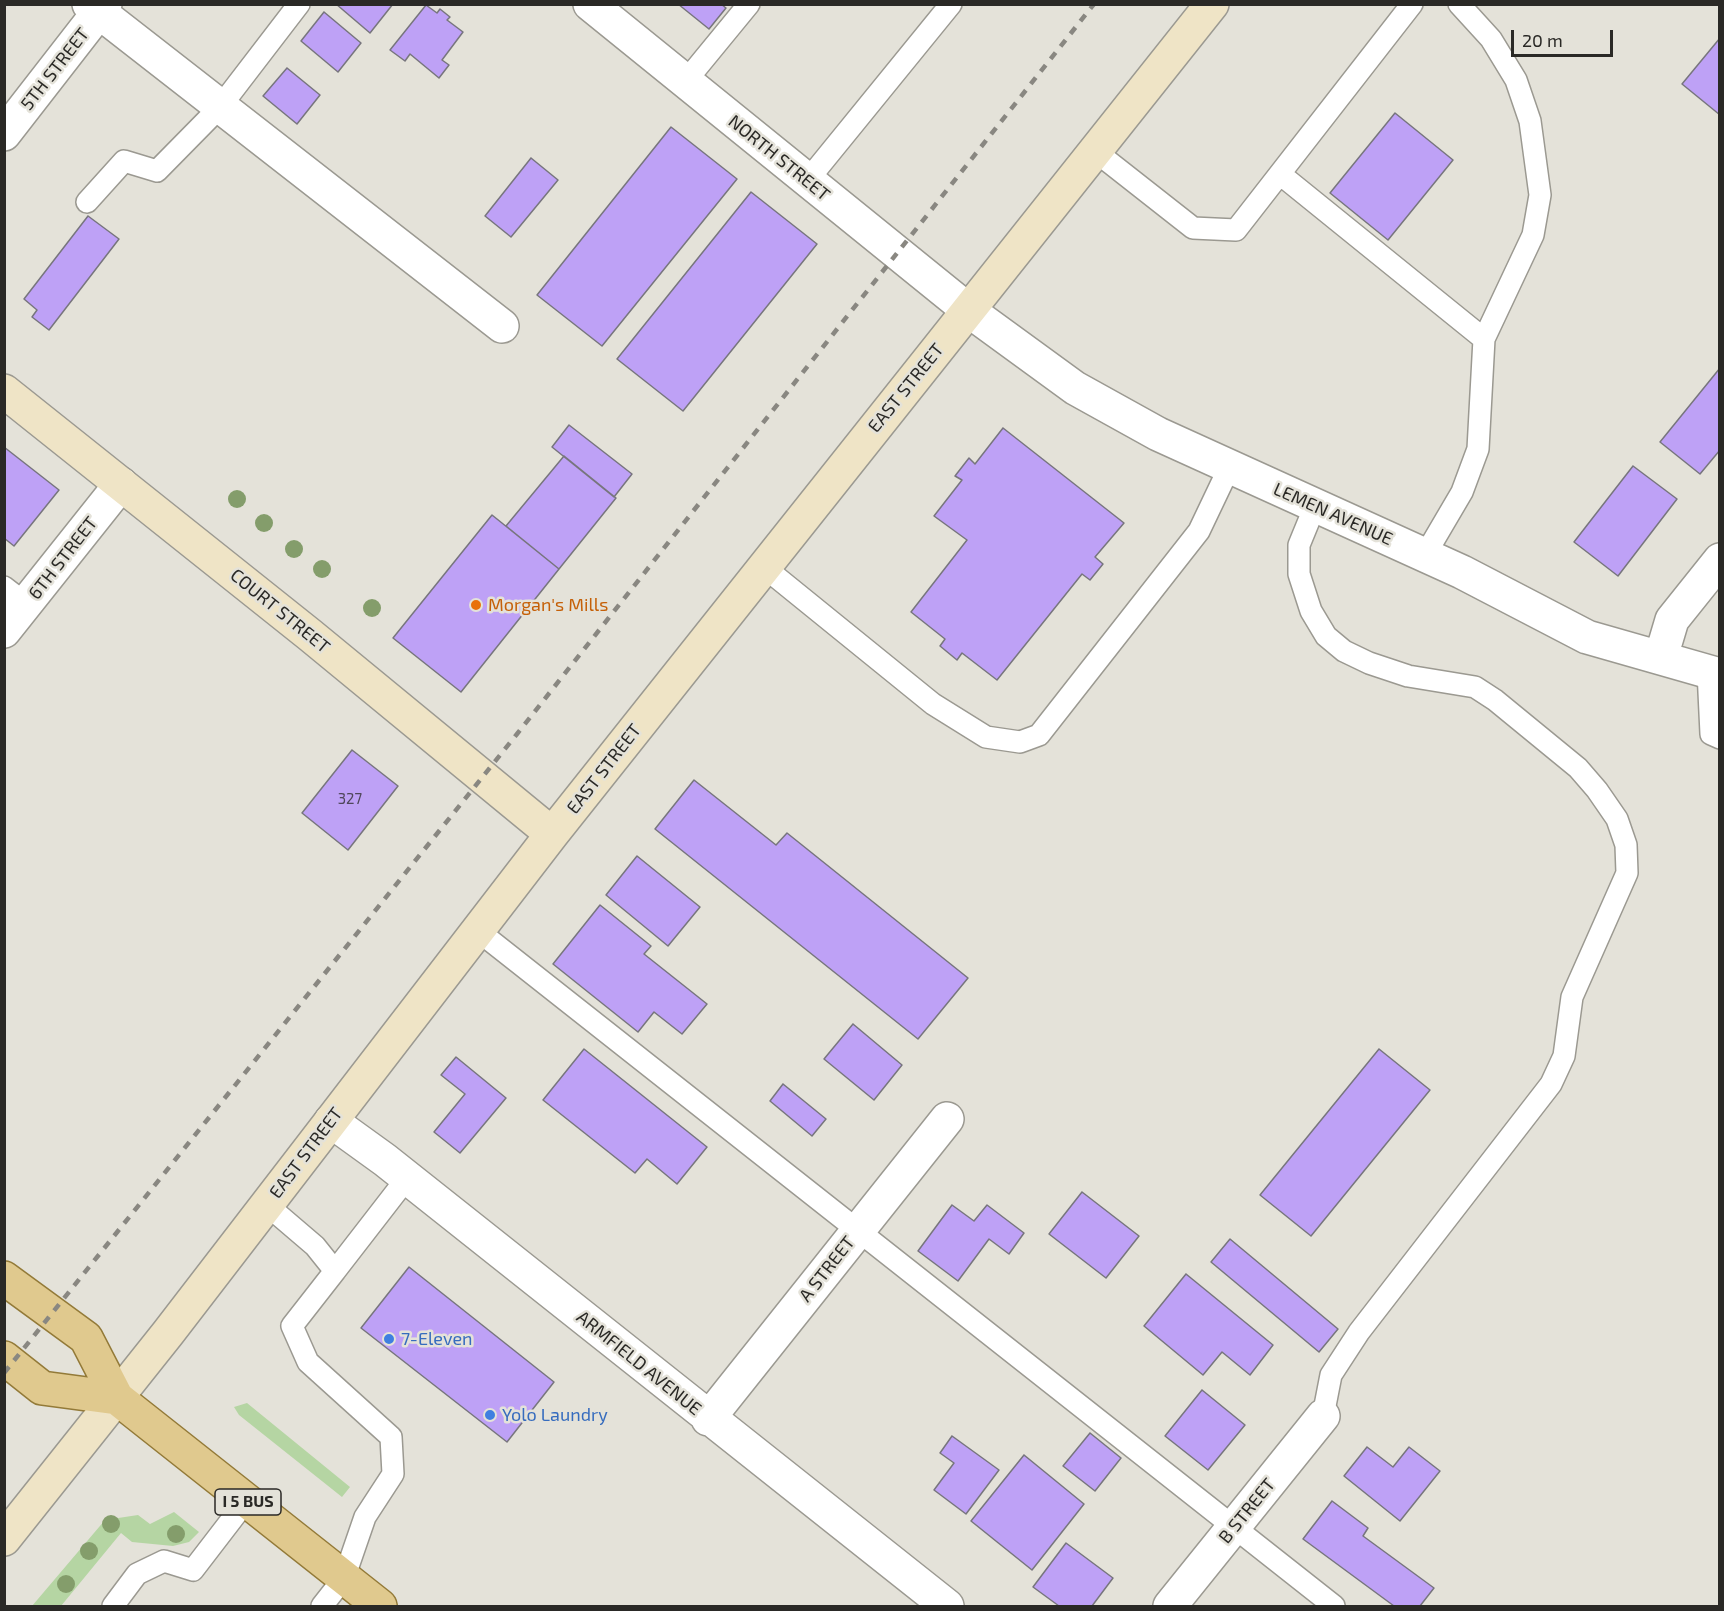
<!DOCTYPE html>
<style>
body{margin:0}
#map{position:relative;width:1724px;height:1611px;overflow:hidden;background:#e4e2d9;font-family:"Exo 2",sans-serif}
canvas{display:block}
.frame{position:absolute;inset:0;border:6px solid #2a2926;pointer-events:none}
.scale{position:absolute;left:1511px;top:30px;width:102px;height:27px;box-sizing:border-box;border:3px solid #2a2926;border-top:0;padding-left:8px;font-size:18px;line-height:21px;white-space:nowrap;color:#2a2926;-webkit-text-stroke:4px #e4e2d9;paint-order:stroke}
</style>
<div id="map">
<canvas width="1724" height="1611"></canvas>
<div class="frame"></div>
<div class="scale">20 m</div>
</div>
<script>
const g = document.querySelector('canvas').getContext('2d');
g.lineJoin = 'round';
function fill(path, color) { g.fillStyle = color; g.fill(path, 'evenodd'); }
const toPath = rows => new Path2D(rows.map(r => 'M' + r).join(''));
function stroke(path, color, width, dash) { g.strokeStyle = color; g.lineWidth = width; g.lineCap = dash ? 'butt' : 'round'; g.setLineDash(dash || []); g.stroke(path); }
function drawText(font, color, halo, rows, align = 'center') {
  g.font = font + ' "Exo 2",sans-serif'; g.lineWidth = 5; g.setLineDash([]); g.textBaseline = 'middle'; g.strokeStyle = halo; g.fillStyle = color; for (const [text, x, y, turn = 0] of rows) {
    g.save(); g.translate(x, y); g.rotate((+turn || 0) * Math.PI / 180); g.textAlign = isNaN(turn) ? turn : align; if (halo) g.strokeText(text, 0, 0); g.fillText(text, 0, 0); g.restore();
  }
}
const green = toPath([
 [247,1403,350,1487,342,1497,239,1415,234,1407],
 [174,1512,199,1532,189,1542,173,1546,132,1542,121,1533,61,1606,32,1606,105,1520,138,1515,150,1524]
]);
const building = toPath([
 [336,4,393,4,370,33,336,4],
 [678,4,721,4,726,8,709,29,678,4],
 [426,5,437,13,440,9,450,17,447,20,463,32,442,60,449,65,439,78,410,54,405,61,390,50,426,5],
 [324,12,361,43,338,72,301,41,324,12],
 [1720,38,1720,115,1682,84,1720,38],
 [287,68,320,95,297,124,263,96,287,68],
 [1395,113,1453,160,1388,240,1330,193,1395,113],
 [671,127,737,179,602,346,537,295,671,127],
 [531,158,558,180,511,237,485,216,531,158],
 [751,192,817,244,683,411,617,359,751,192],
 [88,216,119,239,49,330,32,317,37,310,24,299,88,216],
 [1720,368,1720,450,1700,474,1660,442,1720,368],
 [569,425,632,474,614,497,552,447,569,425],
 [1003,428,1124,523,1095,557,1103,564,1090,580,1082,574,997,680,962,653,957,660,940,646,945,639,911,612,967,540,934,516,962,480,955,476,969,458,975,464,1003,428],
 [4,447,59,490,14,546,4,538,4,447],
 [564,456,616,498,559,569,506,526,564,456],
 [1633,466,1677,499,1618,576,1574,542,1633,466],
 [492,515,559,569,461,692,393,638,492,515],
 [352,750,398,786,348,850,302,813,352,750],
 [694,780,776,845,787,833,968,978,918,1039,655,829,694,780],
 [637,856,700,907,668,946,606,895,637,856],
 [600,905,651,946,644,954,707,1004,682,1034,654,1012,638,1032,553,964,600,905],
 [853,1024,902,1065,874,1100,824,1059,853,1024],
 [584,1049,707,1147,677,1184,647,1159,635,1173,543,1100,584,1049],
 [1379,1049,1430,1090,1311,1236,1260,1195,1379,1049],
 [456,1057,506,1098,460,1153,434,1132,465,1094,441,1075,456,1057],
 [783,1084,826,1119,812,1136,770,1101,783,1084],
 [1082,1192,1139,1236,1106,1278,1049,1234,1082,1192],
 [952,1205,974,1221,987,1205,1024,1233,1009,1254,989,1239,958,1281,918,1251,952,1205],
 [1230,1239,1338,1329,1319,1352,1211,1262,1230,1239],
 [409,1267,554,1382,507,1442,361,1328,409,1267],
 [1186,1274,1273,1345,1250,1375,1222,1352,1203,1375,1144,1326,1186,1274],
 [1202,1390,1245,1425,1208,1470,1165,1436,1202,1390],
 [1090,1433,1121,1458,1095,1491,1063,1466,1090,1433],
 [952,1436,999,1470,966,1514,934,1490,954,1463,940,1453,952,1436],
 [1367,1447,1393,1467,1409,1447,1440,1471,1400,1521,1344,1476,1367,1447],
 [1024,1455,1084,1504,1032,1570,971,1521,1024,1455],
 [1332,1501,1368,1528,1363,1536,1434,1588,1420,1606,1394,1606,1303,1539,1332,1501],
 [1066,1543,1113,1578,1092,1606,1059,1606,1033,1587,1066,1543]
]);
const lane = toPath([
 [685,82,749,4],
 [1095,151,1193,228,1236,230,1412,4],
 [1280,174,1484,339],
 [807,181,951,4],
 [87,202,124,161,157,171,220,107,299,4],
 [1315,506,1299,545,1299,574,1311,611,1326,636,1344,651,1369,663,1408,676,1475,687,1495,700,1578,768,1597,790,1617,819,1626,845,1627,873,1572,997,1564,1056,1551,1084,1359,1332,1331,1375,1323,1416],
 [1425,555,1462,492,1478,449,1484,339,1533,235,1540,195,1530,121,1516,80,1491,39,1459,4],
 [764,567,933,704,986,737,1020,742,1039,735,1199,531,1229,468],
 [4,587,26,604],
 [1708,671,1711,734,1720,738],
 [477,930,1334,1606],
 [267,1205,315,1246,335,1271,292,1326,308,1362,391,1437,393,1474,365,1517,344,1578,322,1606],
 [335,1271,407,1178],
 [113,1606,137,1574,164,1561,193,1570,246,1501]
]);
const street = toPath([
 [89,4,502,326],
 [590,4,968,310,1075,388,1158,434,1462,572,1587,637,1720,675],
 [4,134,105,4],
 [4,631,121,484],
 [1661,657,1672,620,1720,560],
 [331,1121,385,1160,947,1606],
 [708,1419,947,1119],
 [1170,1606,1323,1416]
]);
const secondary = toPath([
 [4,391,310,635,552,834],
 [4,1539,168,1333,552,834,1212,4]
]);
const primary = toPath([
 [4,1278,86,1338,117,1398,380,1606],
 [4,1358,42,1388,117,1398]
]);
const rail = toPath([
 [4,1373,517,734,1094,4]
]);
const trees = [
 [237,499],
 [264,523],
 [294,549],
 [322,569],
 [372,608],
 [111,1524],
 [176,1534],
 [89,1551],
 [66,1584]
];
const markers = [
 [476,605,6,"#e8710a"],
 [389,1339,6,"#3f7fe0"],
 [490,1415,6,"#3f7fe0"]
];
const numberNames = [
 ["327",350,799]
];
const shields = [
 [248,1502,66]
];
const shieldNames = [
 ["I 5 BUS",248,1502]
];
const streetNames = [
 ["5TH STREET",55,69,-52],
 ["NORTH STREET",779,158,39],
 ["EAST STREET",906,388,-51],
 ["LEMEN AVENUE",1333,514,24],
 ["6TH STREET",63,558,-52],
 ["COURT STREET",280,611,39],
 ["EAST STREET",604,769,-52],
 ["EAST STREET",306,1153,-53],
 ["A STREET",827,1269,-52],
 ["ARMFIELD AVENUE",639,1363,39],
 ["B STREET",1247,1511,-51]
];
const foodNames = [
 ["Morgan's Mills",488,605]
];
const shopNames = [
 ["7-Eleven",401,1339],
 ["Yolo Laundry",502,1415]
];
fill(green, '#b5d5a3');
fill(building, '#bea1f6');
stroke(building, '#77757d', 1.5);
stroke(lane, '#9b9991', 24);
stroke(street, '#9b9991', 36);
stroke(secondary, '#9b9991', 36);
stroke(primary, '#937a38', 36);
stroke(lane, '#fff', 21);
stroke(street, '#fff', 33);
stroke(secondary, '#efe4c6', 33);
stroke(primary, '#e0c98e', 33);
stroke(rail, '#898781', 4.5, [8, 8]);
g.fillStyle = '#849d6b';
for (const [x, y] of trees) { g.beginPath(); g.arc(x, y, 9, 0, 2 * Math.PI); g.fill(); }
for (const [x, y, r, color] of markers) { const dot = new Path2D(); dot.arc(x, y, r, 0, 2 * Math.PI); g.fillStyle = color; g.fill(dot); stroke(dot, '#e4e2d9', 2); }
drawText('15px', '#4f475a', null, numberNames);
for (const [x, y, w] of shields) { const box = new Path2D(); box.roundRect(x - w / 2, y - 13, w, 26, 4.5); g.fillStyle = '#e4e2d9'; g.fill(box); stroke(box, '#2a2926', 1.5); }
drawText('bold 16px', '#2a2926', null, shieldNames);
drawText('18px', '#2a2926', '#e4e2d9', streetNames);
drawText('18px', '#c56008', '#e4e2d9', foodNames, 'left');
drawText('18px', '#366cbe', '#e4e2d9', shopNames, 'left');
</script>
